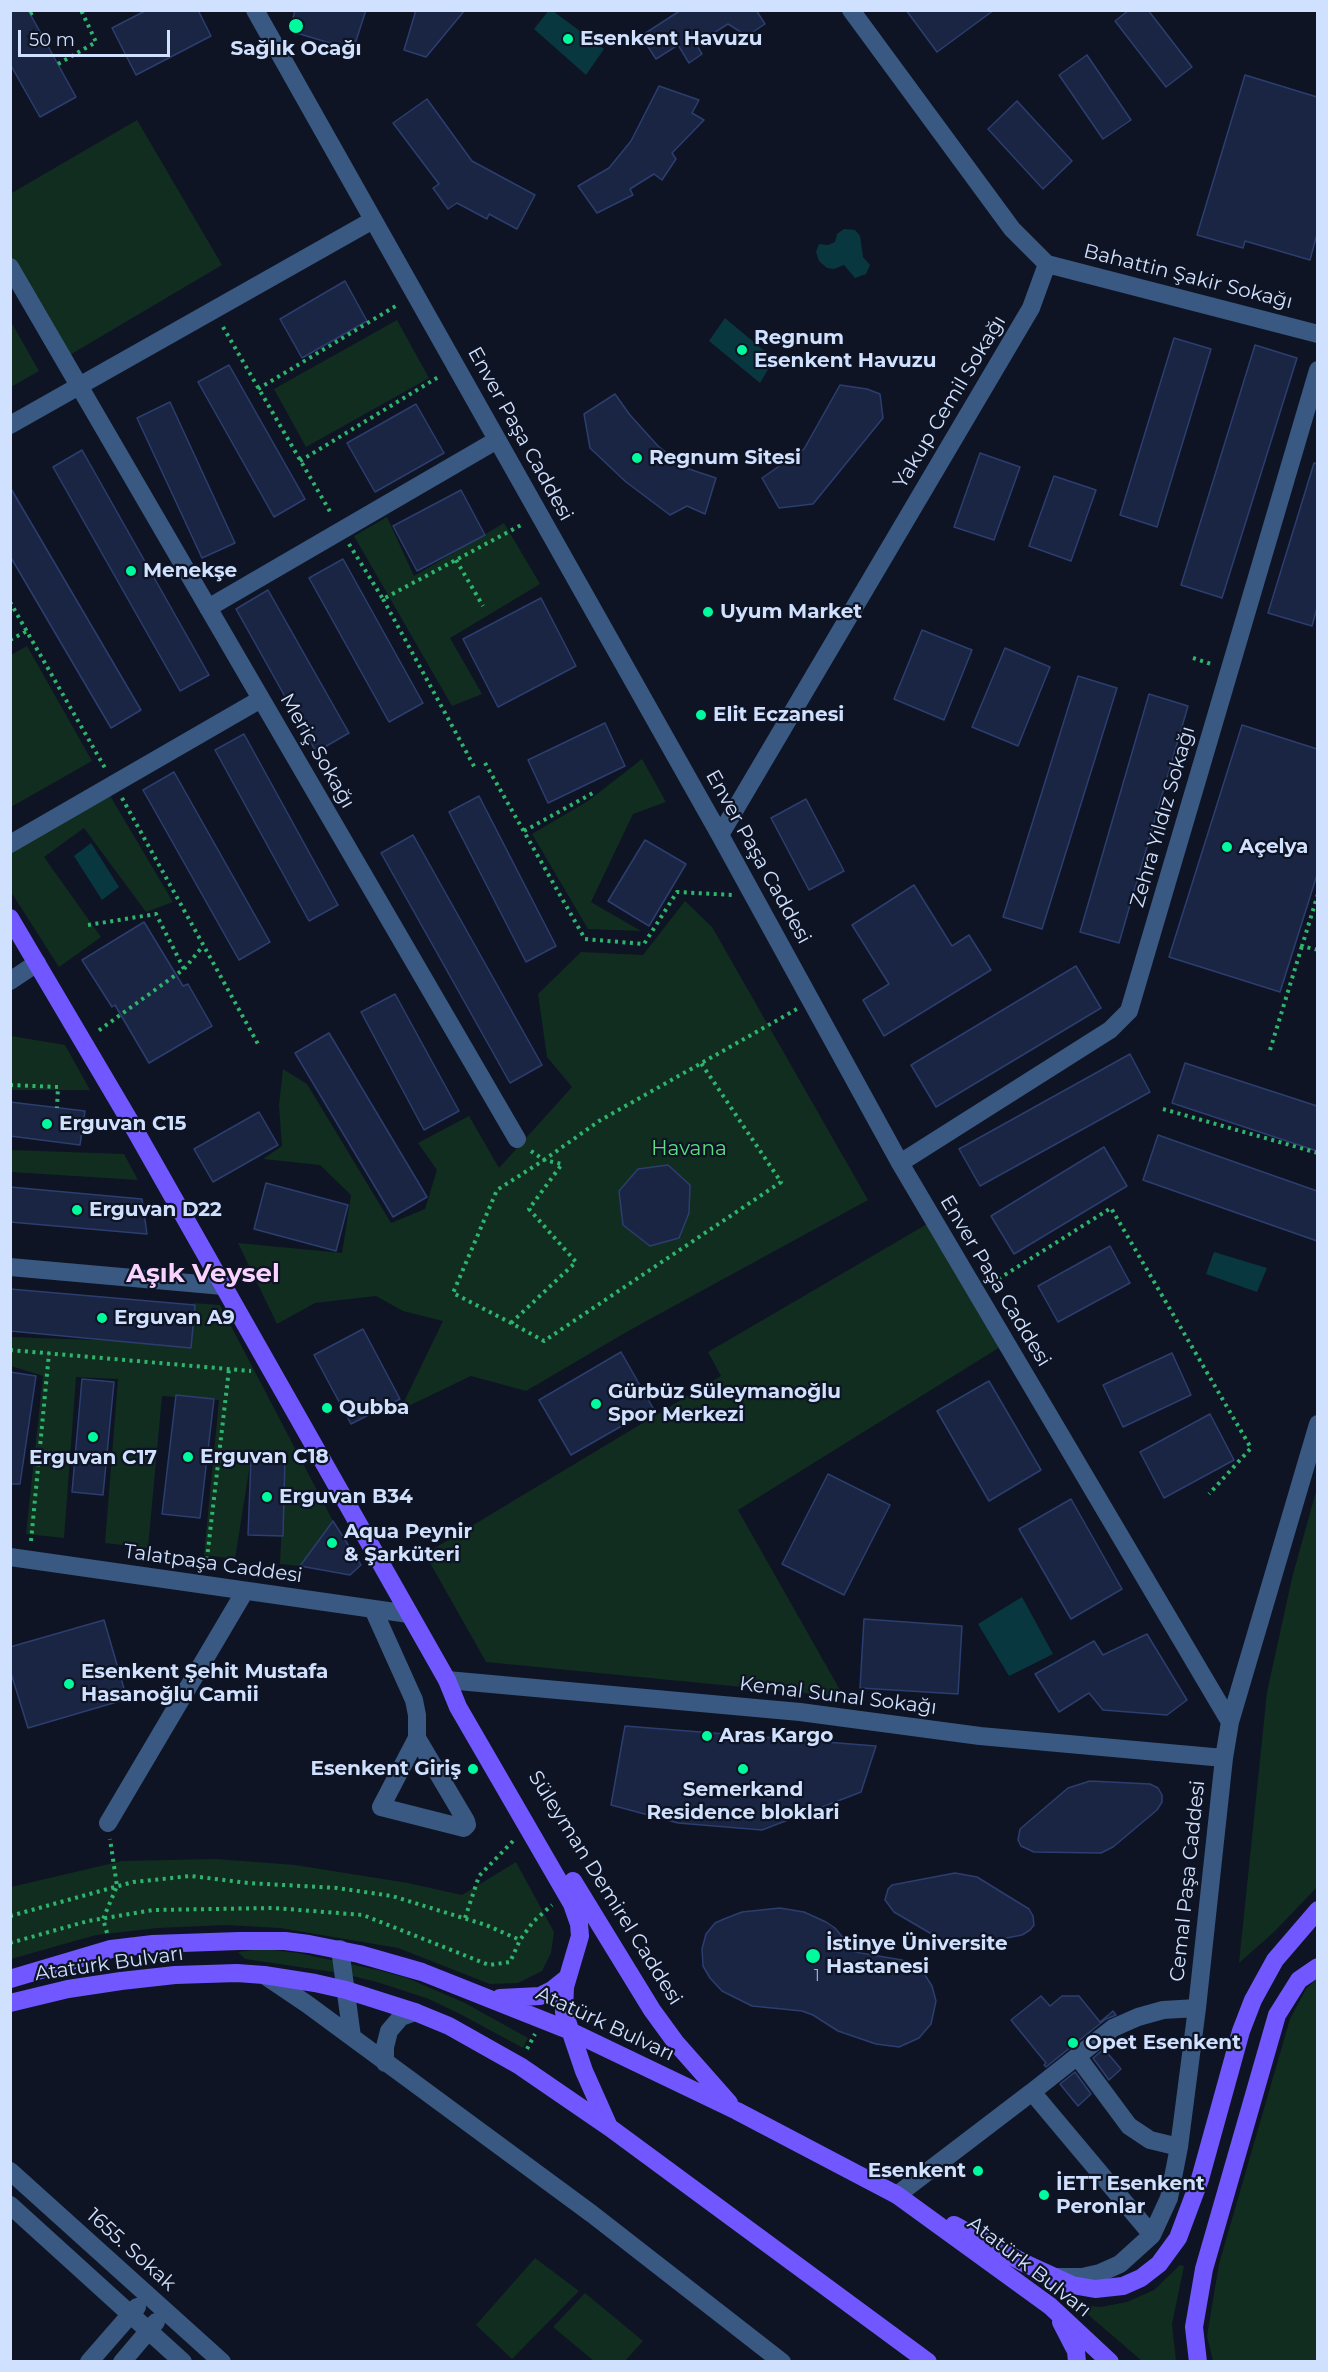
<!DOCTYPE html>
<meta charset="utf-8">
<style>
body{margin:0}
#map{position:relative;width:1328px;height:2372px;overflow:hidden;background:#0e1423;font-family:Montserrat,sans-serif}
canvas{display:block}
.frame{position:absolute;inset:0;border:12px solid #d0e1ff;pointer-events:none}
.scale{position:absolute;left:18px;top:30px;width:152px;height:27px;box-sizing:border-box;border:3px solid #d0e1ff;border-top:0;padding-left:8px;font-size:18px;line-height:21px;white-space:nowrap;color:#d0e1ff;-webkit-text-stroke:4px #0e1423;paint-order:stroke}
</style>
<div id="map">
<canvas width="1328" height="2372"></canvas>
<div class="frame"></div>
<div class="scale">50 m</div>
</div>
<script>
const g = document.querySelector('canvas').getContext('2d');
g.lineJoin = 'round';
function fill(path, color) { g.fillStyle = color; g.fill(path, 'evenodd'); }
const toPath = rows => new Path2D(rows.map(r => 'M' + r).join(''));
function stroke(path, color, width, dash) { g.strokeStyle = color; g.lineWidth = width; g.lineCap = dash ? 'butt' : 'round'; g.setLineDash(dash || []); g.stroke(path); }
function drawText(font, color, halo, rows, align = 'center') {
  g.font = font + ' Montserrat,sans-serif'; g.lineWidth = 4.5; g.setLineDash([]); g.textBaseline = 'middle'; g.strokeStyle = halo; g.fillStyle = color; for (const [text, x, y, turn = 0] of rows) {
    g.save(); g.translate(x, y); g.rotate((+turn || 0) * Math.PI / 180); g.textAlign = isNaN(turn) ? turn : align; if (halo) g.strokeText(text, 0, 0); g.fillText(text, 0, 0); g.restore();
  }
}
const green = toPath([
 [137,120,222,265,68,356,11,257,10,194],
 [10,320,39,371,11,387,10,387],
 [397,320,429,378,306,447,274,389],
 [387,517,414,576,504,523,540,584,450,638,482,694,452,706,354,536],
 [27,646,92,761,11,807,11,655],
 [642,759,666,802,633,814,591,902,641,931,588,929,532,834,588,801],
 [109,794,173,902,146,912,84,828,44,857,101,937,59,967,11,892,10,851],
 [685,901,712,927,868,1200,630,1330,526,1391,471,1376,400,1410,443,1321,403,1311,376,1296,315,1303,277,1324,238,1243,342,1253,351,1195,320,1165,263,1159,282,1146,279,1105,283,1069,307,1084,391,1223,425,1209,437,1170,418,1143,469,1116,499,1168,572,1087,547,1057,538,994,581,952,643,955],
 [11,1036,65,1045,90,1090,11,1090],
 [11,1150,124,1154,138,1180,11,1172],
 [934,1220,1005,1344,738,1510,844,1697,486,1662,425,1554,721,1376,708,1352],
 [192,1303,220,1305,333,1521,300,1566,280,1564,285,1460,251,1458,235,1559,204,1555,219,1400,162,1396,148,1548,105,1543,118,1379,76,1377,64,1538,26,1534,43,1376,11,1366,11,1337,122,1341,191,1348,195,1305],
 [1317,1488,1317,1887,1275,1931,1239,1963,1267,1692,1292,1578],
 [216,1859,295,1865,408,1883,462,1895,516,1862,554,1932,551,1953,542,1971,518,1983,490,1984,398,1948,280,1928,226,1925,158,1928,96,1935,11,1959,11,1887,122,1861],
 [263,1949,298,1953,378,1970,407,1978,465,2003,528,2038,523,2048,462,2015,429,1999,377,1982,340,1973,245,1959,238,1952],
 [1317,1978,1317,2358,1316,2362,1213,2361,1207,2336,1219,2264,1290,2019,1306,1989],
 [535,2258,579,2291,512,2359,476,2325],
 [1180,2265,1184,2266,1172,2324,1176,2361,1142,2361,1077,2305,1101,2307,1127,2302,1154,2290],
 [585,2293,643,2341,625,2361,594,2361,553,2327]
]);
const water = toPath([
 [549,10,553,11,604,49,586,75,534,29],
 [844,229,855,230,860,236,863,257,870,265,866,274,855,278,844,265,834,269,827,268,819,261,816,252,819,244,828,245,835,242,837,234],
 [725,318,774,359,760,383,709,341],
 [91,843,119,887,102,900,74,856],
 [1214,1252,1267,1268,1257,1292,1206,1274],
 [1022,1597,1053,1654,1009,1676,978,1624]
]);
const building = toPath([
 [10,10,28,10,76,97,40,117,10,64,10,10],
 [147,10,198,10,211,36,136,75,112,28,147,10],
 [295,10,366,10,353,50,290,31,295,10],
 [416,10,465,10,426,57,404,50,416,10],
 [681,10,756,10,765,24,747,36,728,24,696,44,702,54,689,63,678,45,656,59,641,36,681,10],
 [906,10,994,10,937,52,906,10],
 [1129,10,1148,10,1192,67,1166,87,1115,21,1129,10],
 [1087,55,1131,120,1103,139,1059,75,1087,55],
 [1245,75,1317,97,1317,234,1310,260,1245,241,1243,248,1197,235,1245,75],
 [659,86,699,100,692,113,704,120,672,153,676,159,662,180,654,174,630,189,633,195,597,213,578,186,609,168,631,141,659,86],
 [427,99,472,161,535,195,517,229,489,214,487,219,457,203,448,209,433,188,439,184,393,123,427,99],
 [1017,101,1072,161,1043,189,988,129,1017,101],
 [345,281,367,321,302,358,280,319,345,281],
 [1174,338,1211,349,1157,527,1120,515,1174,338],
 [1255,345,1297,358,1222,598,1181,585,1255,345],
 [229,365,305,499,274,517,198,382,229,365],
 [840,385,867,389,880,394,883,418,813,504,779,508,762,478,804,449,840,385],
 [615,394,630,415,658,446,686,468,716,478,705,514,687,506,670,515,626,482,590,448,584,414,615,394],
 [170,402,235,543,202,558,137,418,170,402],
 [416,404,444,453,375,492,347,443,416,404],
 [82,450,209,675,180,691,53,467,82,450],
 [980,453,1020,467,994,540,954,527,980,453],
 [1314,463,1317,464,1317,608,1312,626,1268,613,1314,463],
 [1054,476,1096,490,1071,561,1029,546,1054,476],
 [10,487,141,710,111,728,10,556,10,487],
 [461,490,485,535,417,571,393,526,461,490],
 [343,559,423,703,389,722,309,578,343,559],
 [268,590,349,733,316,752,236,609,268,590],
 [541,598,576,666,498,707,463,639,541,598],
 [922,630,972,650,944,720,894,699,922,630],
 [1005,648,1050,667,1018,746,972,727,1005,648],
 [1078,676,1117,688,1042,929,1003,917,1078,676],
 [1149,694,1188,706,1119,943,1080,932,1149,694],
 [605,723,625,766,548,803,528,760,605,723],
 [1242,725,1317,749,1317,875,1280,992,1169,957,1242,725],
 [244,734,338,905,309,921,215,750,244,734],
 [174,772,270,942,239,960,143,790,174,772],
 [479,796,556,946,526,962,449,812,479,796],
 [806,799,844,871,809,890,771,818,806,799],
 [413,835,542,1065,510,1083,381,853,413,835],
 [645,840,686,864,649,926,608,901,645,840],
 [914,885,952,946,969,935,991,970,884,1036,863,1000,889,984,852,925,914,885],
 [144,922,183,986,188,984,212,1026,149,1063,115,1005,112,1007,82,960,144,922],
 [1076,966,1101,1008,936,1107,911,1065,1076,966],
 [395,994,459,1111,424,1130,361,1012,395,994],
 [329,1033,427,1197,393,1217,295,1053,329,1033],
 [1130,1054,1150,1092,980,1186,959,1149,1130,1054],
 [1185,1063,1317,1106,1317,1151,1172,1103,1185,1063],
 [10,1102,85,1111,80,1145,10,1136,10,1102],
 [259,1112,278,1145,213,1182,194,1149,259,1112],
 [1158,1135,1317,1191,1317,1241,1143,1180,1158,1135],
 [1104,1147,1127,1186,1014,1254,991,1216,1104,1147],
 [668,1165,690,1185,689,1213,679,1238,650,1246,623,1225,619,1191,638,1169,668,1165],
 [266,1183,348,1205,336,1251,254,1229,266,1183],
 [10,1187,142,1199,147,1234,10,1222,10,1187],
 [1110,1246,1130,1283,1058,1322,1038,1286,1110,1246],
 [10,1289,195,1305,191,1348,10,1331,10,1289],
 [363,1329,400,1399,351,1424,314,1355,363,1329],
 [621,1352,653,1408,571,1455,539,1400,621,1352],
 [1172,1353,1191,1395,1123,1427,1103,1385,1172,1353],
 [10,1372,36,1376,20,1484,10,1484,10,1372],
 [82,1379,114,1382,103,1495,72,1492,82,1379],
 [989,1381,1041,1470,989,1501,937,1411,989,1381],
 [176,1395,214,1399,200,1518,162,1514,176,1395],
 [1210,1414,1234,1460,1164,1498,1140,1452,1210,1414],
 [251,1458,285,1459,283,1536,248,1535,251,1458],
 [828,1474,890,1505,844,1595,782,1564,828,1474],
 [1071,1499,1122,1589,1071,1619,1019,1529,1071,1499],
 [333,1521,361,1565,350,1575,300,1566,333,1521],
 [864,1619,962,1626,958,1694,860,1688,864,1619],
 [104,1620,127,1699,28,1728,10,1670,10,1647,104,1620],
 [1147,1634,1187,1700,1167,1715,1103,1710,1089,1693,1059,1712,1035,1674,1094,1641,1103,1655,1147,1634],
 [625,1726,876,1746,861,1792,762,1830,678,1823,611,1805,625,1726],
 [1090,1781,1150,1784,1158,1788,1162,1795,1162,1802,1157,1810,1113,1847,1101,1853,1034,1852,1021,1846,1018,1840,1020,1829,1068,1788,1090,1781],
 [955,1873,977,1877,1029,1909,1033,1916,1034,1925,1030,1930,1022,1935,966,1946,952,1946,894,1912,885,1900,888,1889,892,1885,955,1873],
 [780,1908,804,1912,826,1922,835,1928,855,1952,902,1960,925,1975,932,1986,936,2001,931,2024,919,2038,899,2047,876,2044,838,2031,813,2015,802,2011,752,2006,722,1991,710,1978,703,1966,702,1949,706,1934,715,1923,724,1919,742,1912,780,1908],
 [1041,1996,1050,2006,1062,1996,1079,1996,1100,2022,1113,2011,1116,2015,1106,2019,1046,2067,1044,2065,1046,2063,1011,2020,1041,1996],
 [1104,2049,1121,2069,1109,2080,1093,2058,1104,2049],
 [1075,2072,1091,2094,1078,2106,1060,2084,1075,2072]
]);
const path = toPath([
 [30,14,37,10],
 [58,64,96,42,81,10],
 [223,327,332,515],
 [258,389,399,304],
 [300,461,440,376],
 [349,544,383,599,523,524],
 [456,560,483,606],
 [383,599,475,768],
 [10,602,105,768],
 [10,640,27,631],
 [1193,658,1214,665],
 [485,763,585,939,644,944,677,892,733,895],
 [122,798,258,1044],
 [524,831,593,793],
 [1318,894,1302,946,1318,950],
 [88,925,156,914,184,969,98,1031],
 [184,969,203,946],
 [1270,1050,1302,946],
 [10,1085,58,1087,57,1108],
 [1163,1109,1318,1153],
 [531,1151,544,1160,599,1121,797,1009],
 [992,1283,1111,1208,1251,1448,1209,1494],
 [511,1323,576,1262,529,1209,562,1164,544,1160,497,1190,453,1293,511,1323,544,1341,781,1182,701,1063],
 [10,1350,251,1371],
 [31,1541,49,1353],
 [206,1567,229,1369],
 [10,1916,133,1882,191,1876,248,1883,337,1888,392,1896,486,1925,520,1940],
 [465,1918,479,1876,515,1839],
 [107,1933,103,1919,117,1886,110,1839],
 [10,1943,88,1921,153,1910,274,1908,363,1915,489,1965,510,1962,520,1940,533,1922,552,1905],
 [527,2049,535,2034]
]);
const minor = toPath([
 [255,10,720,835,900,1163,1230,1722],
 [851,10,1012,229,1047,264],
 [1047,264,1318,334],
 [10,267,517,1139],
 [10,425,373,220],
 [208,608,497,440],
 [720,835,1031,308,1047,264],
 [10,844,261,699],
 [10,981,37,963],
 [900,1163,1110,1030,1129,1011,1318,370],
 [10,1267,223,1286],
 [10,1557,409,1614],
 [373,1609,414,1700,417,1715,417,1738,381,1807,464,1828,467,1825,466,1821,417,1738],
 [447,1680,800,1712,980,1736,1224,1758],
 [108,1823,245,1591],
 [340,1949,352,2037],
 [264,1975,307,2004,592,2214,782,2362],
 [1077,2056,1129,2126,1150,2140,1179,2147],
 [385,2063,385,2047,389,2031,401,2017,415,2012],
 [1032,2092,1113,2028,1138,2017,1163,2010,1197,2008],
 [10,2171,222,2362],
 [897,2195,1032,2092,1152,2235],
 [10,2205,183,2362],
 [1054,2277,1082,2277,1100,2273,1120,2264,1152,2235,1169,2198,1179,2147,1197,2008,1224,1758,1230,1722,1318,1424],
 [89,2362,137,2307],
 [122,2362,156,2322]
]);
const major = toPath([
 [10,918,131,1123,447,1680,458,1707,572,1904,579,1924,580,1936,565,1987,564,2012,584,2071,609,2127],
 [573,1881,652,2010,676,2043,729,2103],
 [10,1979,111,1949,153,1944,239,1941,285,1941,309,1944,359,1954,422,1972,568,2030,737,2111,897,2195,1050,2306,1110,2362],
 [500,1998,540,1996,552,1990,567,1978],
 [10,2003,68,1989,121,1981,175,1975,237,1973,264,1975,315,1983,346,1990,415,2012,449,2026,520,2066,609,2127,928,2362],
 [954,2225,1024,2263,1072,2285,1095,2289,1123,2286,1141,2278,1159,2264,1178,2238,1200,2179,1241,2031,1253,2000,1275,1960,1318,1910],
 [1061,2322,1076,2351,1077,2362],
 [1198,2362,1194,2327,1204,2269,1277,2015,1299,1980,1318,1967]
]);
const markers = [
 [296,26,8,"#00fb9e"],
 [568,39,6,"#00fb9e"],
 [742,350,6,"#00fb9e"],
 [637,458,6,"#00fb9e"],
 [131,571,6,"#00fb9e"],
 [708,612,6,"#00fb9e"],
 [701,715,6,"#00fb9e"],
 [1227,847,6,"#00fb9e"],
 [47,1124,6,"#00fb9e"],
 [77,1210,6,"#00fb9e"],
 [102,1318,6,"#00fb9e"],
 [596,1404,6,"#00fb9e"],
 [327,1408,6,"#00fb9e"],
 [93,1437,6,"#00fb9e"],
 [188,1457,6,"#00fb9e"],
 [267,1497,6,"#00fb9e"],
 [332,1543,6,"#00fb9e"],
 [69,1684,6,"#00fb9e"],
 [707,1736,6,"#00fb9e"],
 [473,1769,6,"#00fb9e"],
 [743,1769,6,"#00fb9e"],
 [813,1956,8,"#00fb9e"],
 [1073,2043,6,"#00fb9e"],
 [978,2171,6,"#00fb9e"],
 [1044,2195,6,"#00fb9e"]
];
const numberNames = [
 ["1",817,1976]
];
const poiNames = [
 ["Esenkent Havuzu",580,39],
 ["Sağlık Ocağı",296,49,"center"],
 ["Regnum",754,338],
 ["Esenkent Havuzu",754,361],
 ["Regnum Sitesi",649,458],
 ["Menekşe",143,571],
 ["Uyum Market",720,612],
 ["Elit Eczanesi",713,715],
 ["Açelya",1239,847],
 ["Erguvan C15",59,1124],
 ["Erguvan D22",89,1210],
 ["Erguvan A9",114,1318],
 ["Gürbüz Süleymanoğlu",608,1392],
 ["Spor Merkezi",608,1415],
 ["Qubba",339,1408],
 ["Erguvan C18",200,1457],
 ["Erguvan C17",93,1458,"center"],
 ["Erguvan B34",279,1497],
 ["Aqua Peynir",344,1532],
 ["& Şarküteri",344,1555],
 ["Esenkent Şehit Mustafa",81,1672],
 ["Hasanoğlu Camii",81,1695],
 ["Aras Kargo",719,1736],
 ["Esenkent Giriş",461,1769,"right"],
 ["Semerkand",743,1790,"center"],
 ["Residence bloklari",743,1813,"center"],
 ["İstinye Üniversite",826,1944],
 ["Hastanesi",826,1967],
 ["Opet Esenkent",1085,2043],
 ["Esenkent",966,2171,"right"],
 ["İETT Esenkent",1056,2184],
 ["Peronlar",1056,2207]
];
const streetNames = [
 ["Bahattin Şakir Sokağı",1188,277,14],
 ["Yakup Cemil Sokağı",950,402,-59],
 ["Enver Paşa Caddesi",520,434,61],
 ["Meriç Sokağı",317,751,60],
 ["Zehra Yıldız Sokağı",1163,817,-74],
 ["Enver Paşa Caddesi",758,857,61],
 ["Enver Paşa Caddesi",995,1281,59],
 ["Talatpaşa Caddesi",213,1564,8],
 ["Kemal Sunal Sokağı",838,1696,7],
 ["Cemal Paşa Caddesi",1188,1881,-84],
 ["Süleyman Demirel Caddesi",605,1888,58],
 ["Atatürk Bulvarı",109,1964,-8],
 ["Atatürk Bulvarı",605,2024,25],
 ["1655. Sokak",131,2250,42],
 ["Atatürk Bulvarı",1029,2267,38]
];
const parkNames = [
 ["Havana",689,1149]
];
const districtNames = [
 ["Aşık Veysel",203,1274]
];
fill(green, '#112d1f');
fill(water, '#093740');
fill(building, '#1a2544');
stroke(building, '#2c3e70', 1.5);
stroke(path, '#2eb56d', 4, [3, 4.5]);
stroke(minor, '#395882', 18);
stroke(major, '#7157ff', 18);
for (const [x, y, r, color] of markers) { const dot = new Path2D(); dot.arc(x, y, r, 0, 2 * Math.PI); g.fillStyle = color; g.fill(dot); stroke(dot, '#0e1423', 2); }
drawText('16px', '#a2b2d0', null, numberNames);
drawText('bold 20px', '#d0e1ff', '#0e1423', poiNames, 'left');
drawText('20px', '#d0e1ff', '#0e1423', streetNames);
drawText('20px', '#5be080', '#0e1423', parkNames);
drawText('bold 26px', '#fad2ff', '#0e1423', districtNames);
</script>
